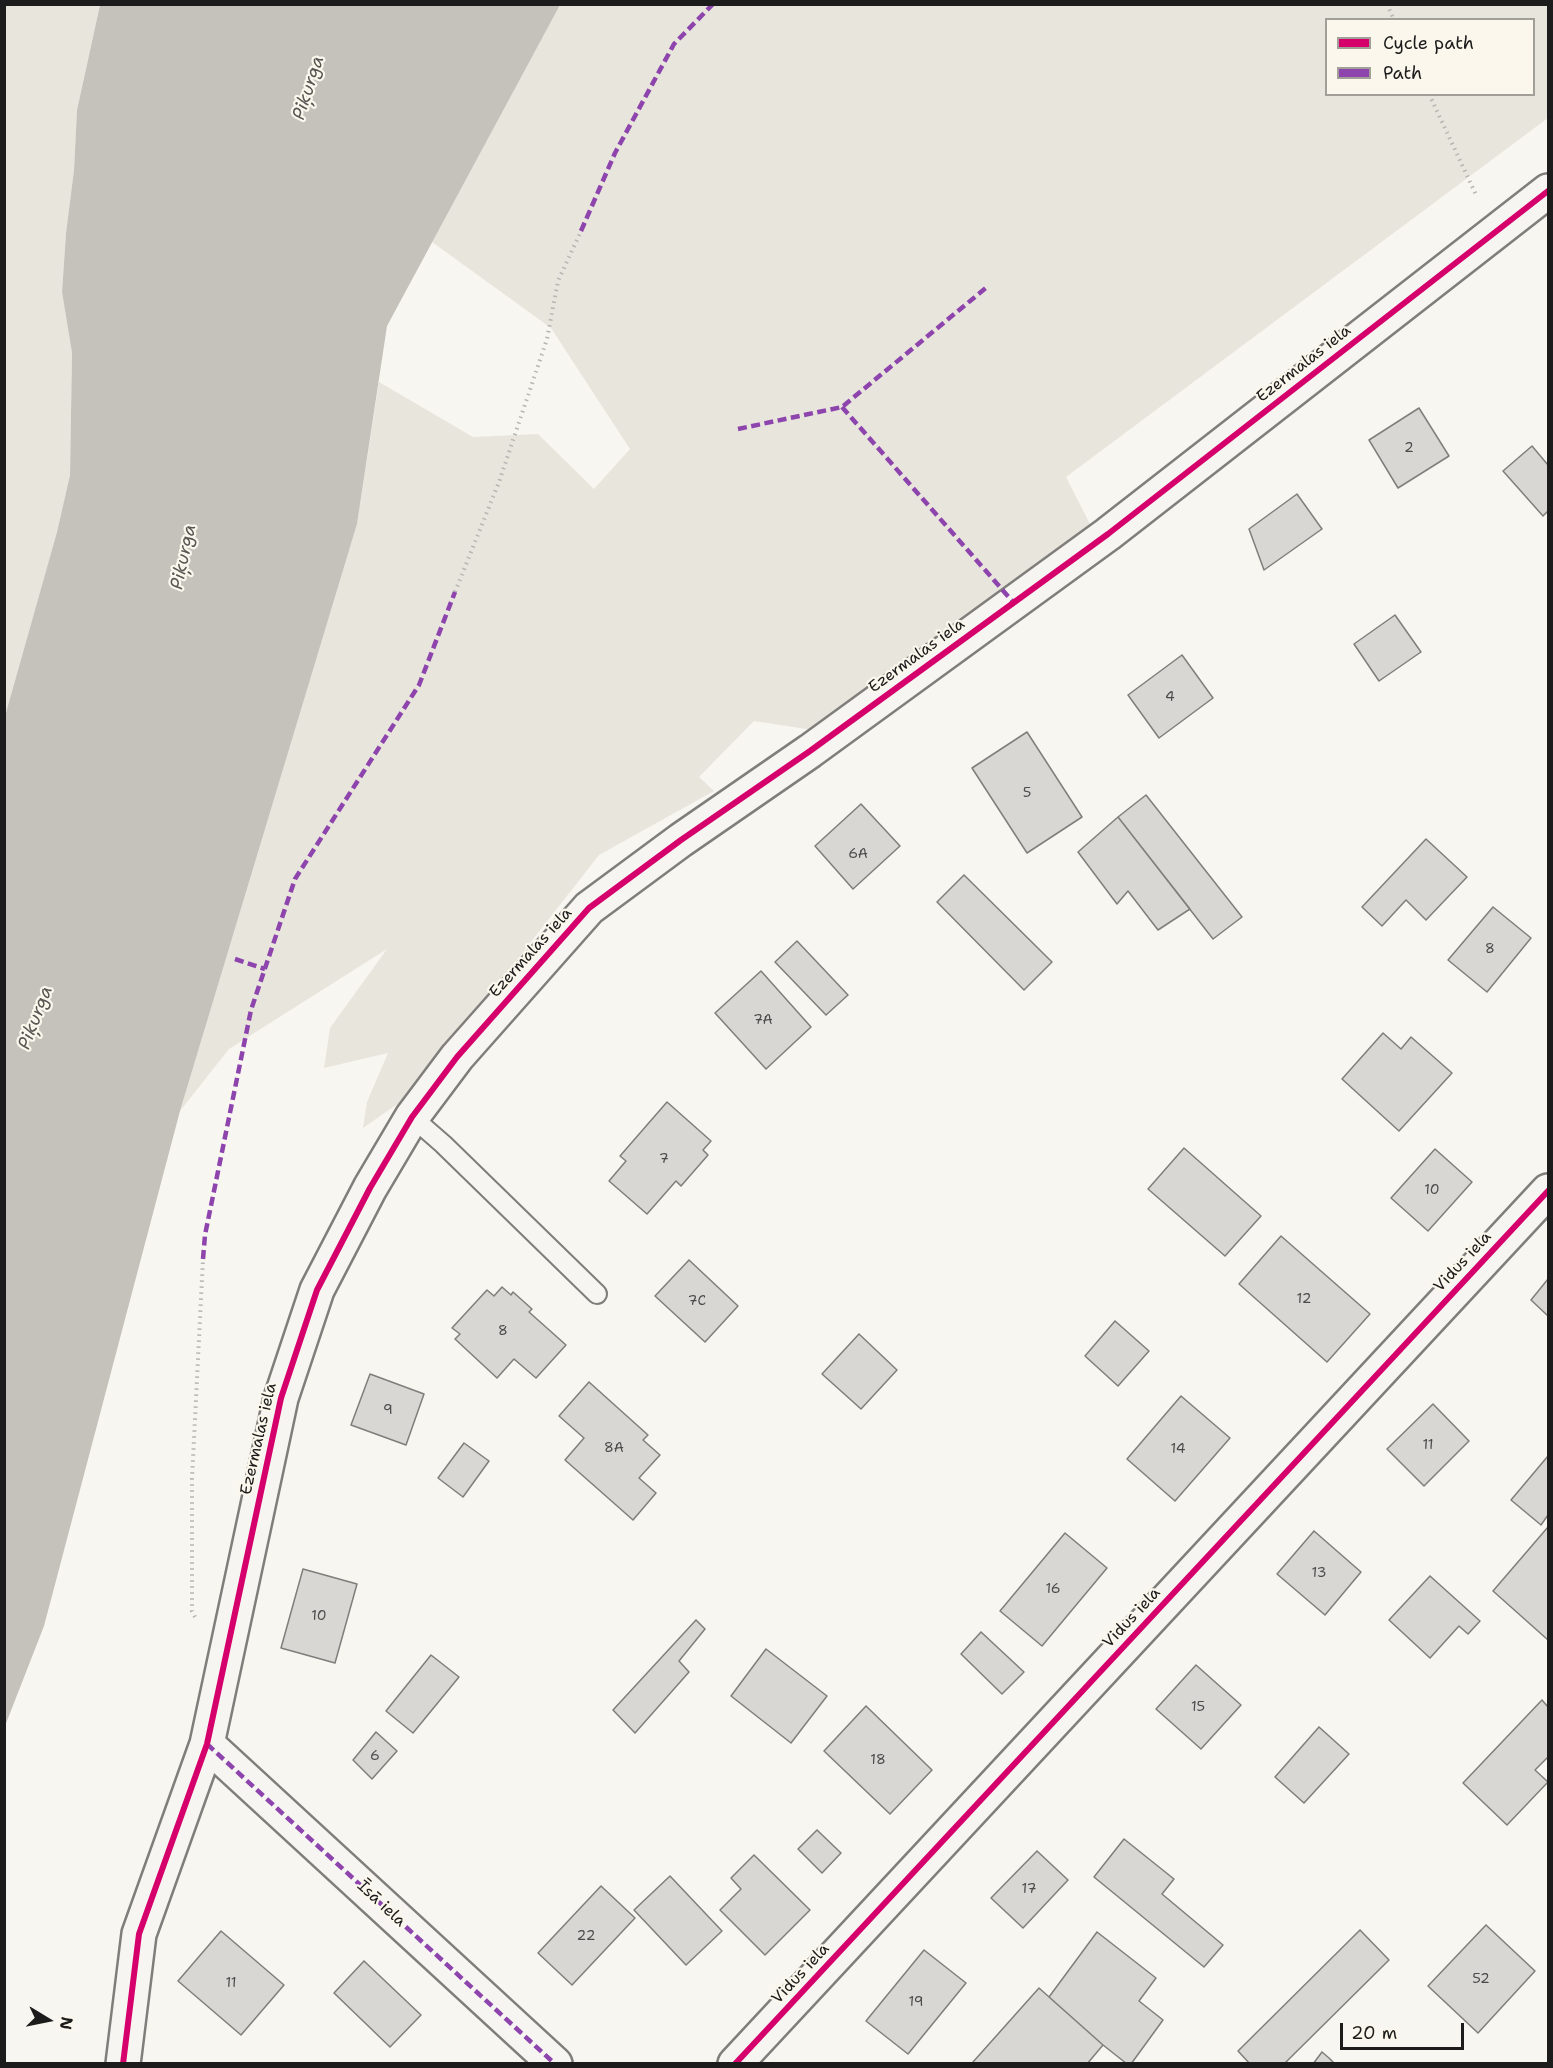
<!DOCTYPE html>
<meta charset="utf-8">
<style>
body{margin:0}
#map{position:relative;width:1553px;height:2068px;overflow:hidden;background:#f8f6f0;font-family:"Shantell Sans",sans-serif}
canvas{display:block}
.frame{position:absolute;inset:0;border:6px solid #1c1c1c;pointer-events:none}
.legend{position:absolute;left:1325px;top:18px;width:210px;height:78px;box-sizing:border-box;background:#fbf7ec;border:2px solid #a29f99;margin:0;padding:8px 10px;list-style:none;font-size:18px;color:#1c1c1c}
.legend li{display:flex;align-items:center;gap:12px;height:30px}
.legend b{width:30px;border:2px solid #a29f99}
.north{position:absolute;left:18px;top:1990px;width:60px;height:60px;-webkit-text-stroke:4px #fbf7ec;paint-order:stroke;rotate:100deg;font-size:16px;font-weight:700;line-height:24px;text-align:center;color:#1c1c1c}
.north::after{content:'';display:block;margin:auto;width:21px;height:27px;background:#1c1c1c;clip-path:polygon(50% 0,100% 100%,50% 72%,0 100%)}
.scale{position:absolute;left:1340px;top:2023px;width:124px;height:27px;box-sizing:border-box;border:3px solid #1c1c1c;border-top:0;padding-left:8px;font-size:18px;line-height:21px;white-space:nowrap;color:#1c1c1c;-webkit-text-stroke:4px #fbf7ec;paint-order:stroke}
</style>
<div id="map">
<canvas width="1553" height="2068"></canvas>
<div class="frame"></div>
<ul class="legend">
<li><b style="height:8px;background:#d6006c"></b>Cycle path</li>
<li><b style="height:8px;background:#8e44ad"></b>Path</li>
</ul>
<div class="north">N</div>
<div class="scale">20 m</div>
</div>
<script>
const g = document.querySelector('canvas').getContext('2d');
g.lineJoin = 'round';
function fill(path, color) { g.fillStyle = color; g.fill(path, 'evenodd'); }
const toPath = rows => new Path2D(rows.map(r => 'M' + r).join(''));
function stroke(path, color, width, dash) { g.strokeStyle = color; g.lineWidth = width; g.lineCap = dash ? 'butt' : 'round'; g.setLineDash(dash || []); g.stroke(path); }
function drawText(font, color, halo, rows, align = 'center') {
  g.font = font + ' "Shantell Sans",sans-serif'; g.lineWidth = 4.5; g.setLineDash([]); g.textBaseline = 'middle'; g.strokeStyle = halo; g.fillStyle = color; for (const [text, x, y, turn = 0] of rows) {
    g.save(); g.translate(x, y); g.rotate((+turn || 0) * Math.PI / 180); g.textAlign = isNaN(turn) ? turn : align; if (halo) g.strokeText(text, 0, 0); g.fillText(text, 0, 0); g.restore();
  }
}
const green = toPath([
 [5,5,100,5,77,110,74,170,66,233,62,292,72,353,70,475,57,532,5,716],
 [560,5,1548,5,1548,118,1066,477,1094,532,813,730,754,721,699,777,714,791,599,855,412,1094,363,1128,367,1102,388,1053,324,1068,330,1028,387,949,229,1049,180,1111,357,524,379,382,473,437,538,434,594,489,630,449,551,328,432,242],
 [1326,20,1534,20,1534,94,1326,94]
]);
const water = toPath([
 [100,5,560,5,387,326,357,524,180,1111,44,1626,5,1726,5,716,57,532,70,475,72,353,62,292,66,233,74,170,77,110]
]);
const building = toPath([
 [1419,408,1449,456,1398,488,1369,440,1419,408],
 [1532,446,1548,465,1548,511,1543,516,1503,471,1532,446],
 [1297,494,1322,529,1264,570,1249,529,1297,494],
 [1395,615,1421,652,1379,681,1354,644,1395,615],
 [1182,655,1213,698,1159,738,1128,695,1182,655],
 [1027,732,1082,817,1027,853,972,768,1027,732],
 [1146,795,1242,917,1213,939,1118,817,1146,795],
 [861,804,900,846,853,889,815,846,861,804],
 [1118,817,1190,909,1158,930,1128,891,1117,904,1078,852,1118,817],
 [1426,839,1467,877,1426,920,1406,900,1382,926,1362,907,1426,839],
 [964,875,1052,962,1024,990,937,902,964,875],
 [1493,907,1531,938,1487,992,1448,960,1493,907],
 [797,941,848,995,826,1015,775,962,797,941],
 [761,971,811,1027,766,1069,715,1013,761,971],
 [1383,1033,1401,1049,1411,1037,1452,1073,1399,1131,1342,1079,1383,1033],
 [667,1102,711,1141,703,1150,708,1155,681,1186,676,1181,647,1214,609,1181,626,1161,620,1156,667,1102],
 [1184,1148,1261,1216,1225,1256,1148,1189,1184,1148],
 [1435,1149,1472,1182,1428,1231,1391,1198,1435,1149],
 [1281,1236,1370,1314,1327,1362,1239,1284,1281,1236],
 [689,1260,738,1306,705,1342,655,1296,689,1260],
 [1548,1279,1548,1316,1531,1300,1548,1279],
 [502,1287,511,1295,513,1292,532,1309,529,1312,566,1345,536,1378,514,1359,497,1378,455,1339,460,1334,452,1328,487,1290,494,1296,502,1287],
 [1115,1321,1149,1351,1118,1386,1085,1356,1115,1321],
 [859,1334,897,1370,861,1409,822,1374,859,1334],
 [370,1374,424,1394,406,1445,351,1425,370,1374],
 [589,1382,648,1435,643,1440,660,1455,639,1478,656,1493,633,1520,565,1460,584,1438,559,1416,589,1382],
 [1181,1396,1230,1438,1175,1501,1127,1459,1181,1396],
 [1433,1404,1469,1441,1424,1486,1387,1449,1433,1404],
 [464,1443,489,1461,463,1497,438,1478,464,1443],
 [1548,1456,1548,1515,1541,1525,1511,1500,1548,1456],
 [1548,1527,1548,1640,1493,1591,1548,1527],
 [1314,1531,1361,1572,1325,1615,1277,1574,1314,1531],
 [1065,1533,1107,1568,1042,1646,1000,1611,1065,1533],
 [303,1569,357,1584,335,1663,281,1648,303,1569],
 [1430,1576,1480,1621,1468,1634,1459,1626,1430,1658,1389,1620,1430,1576],
 [696,1620,705,1629,679,1661,689,1672,635,1733,613,1710,696,1620],
 [981,1632,1024,1672,1002,1694,961,1654,981,1632],
 [766,1649,827,1696,791,1743,731,1696,766,1649],
 [431,1655,459,1677,413,1733,386,1711,431,1655],
 [1196,1665,1241,1705,1201,1749,1156,1709,1196,1665],
 [1542,1700,1548,1707,1548,1757,1535,1770,1548,1782,1507,1825,1463,1783,1542,1700],
 [866,1706,932,1770,890,1814,824,1751,866,1706],
 [1319,1727,1349,1754,1304,1803,1275,1777,1319,1727],
 [376,1732,397,1751,372,1779,353,1760,376,1732],
 [817,1830,841,1853,822,1873,798,1849,817,1830],
 [1124,1839,1174,1879,1162,1894,1223,1945,1204,1967,1094,1877,1124,1839],
 [1037,1851,1068,1880,1023,1928,991,1898,1037,1851],
 [754,1855,810,1910,765,1955,720,1910,741,1889,731,1878,754,1855],
 [670,1876,722,1931,686,1965,634,1910,670,1876],
 [601,1886,635,1918,572,1985,538,1953,601,1886],
 [1486,1925,1535,1971,1478,2033,1428,1986,1486,1925],
 [1360,1930,1389,1960,1284,2064,1250,2064,1238,2051,1360,1930],
 [221,1931,284,1985,241,2035,178,1981,221,1931],
 [1097,1932,1156,1978,1139,2001,1163,2020,1131,2064,1127,2064,1103,2045,1049,1997,1097,1932],
 [924,1950,966,1983,908,2054,866,2021,924,1950],
 [364,1961,421,2015,390,2047,334,1993,364,1961],
 [1039,1988,1103,2045,1087,2064,974,2064,973,2062,1039,1988],
 [1322,2052,1329,2058,1335,2064,1313,2064,1322,2052]
]);
const path = toPath([
 [1387,4,1394,20],
 [1429,94,1477,197],
 [455,592,499,482,547,339,558,281,581,231],
 [195,1617,192,1611,192,1479,203,1259]
]);
const service = toPath([
 [412,1117,443,1144,597,1294]
]);
const minor = toPath([
 [207,1744,555,2064],
 [123,2064,139,1934,207,1744,281,1398,317,1290,370,1188,412,1117,457,1057,589,908,681,840,810,751,1108,534,1548,191],
 [735,2064,1548,1191]
]);
const quiet = toPath([
 [581,231,615,153,674,44,713,4],
 [842,407,1014,603],
 [738,429,842,407,987,287],
 [235,959,265,969],
 [203,1259,205,1235,251,1010,295,879,419,685,455,592],
 [207,1744,555,2064]
]);
const cycleway = toPath([
 [123,2064,139,1934,207,1744,281,1398,317,1290,370,1188,412,1117,457,1057,589,908,681,840,810,751,1108,534,1548,191],
 [735,2064,1548,1191]
]);
const numberNames = [
 ["2",1409,448],
 ["4",1170,697],
 ["5",1027,793],
 ["6A",858,854],
 ["8",1490,949],
 ["7A",763,1020],
 ["7",664,1159],
 ["10",1432,1190],
 ["12",1304,1299],
 ["7C",697,1301],
 ["8",503,1331],
 ["9",388,1410],
 ["11",1428,1445],
 ["8A",614,1448],
 ["14",1178,1449],
 ["13",1319,1573],
 ["16",1053,1589],
 ["10",319,1616],
 ["15",1198,1707],
 ["6",375,1756],
 ["18",878,1760],
 ["17",1029,1889],
 ["22",586,1936],
 ["52",1481,1979],
 ["11",231,1983],
 ["19",916,2002]
];
const streetNames = [
 ["Ezermalas iela",1304,364,-38],
 ["Ezermalas iela",917,656,-36],
 ["Ezermalas iela",531,953,-48],
 ["Vidus iela",1463,1262,-47],
 ["Ezermalas iela",259,1439,-77],
 ["Vidus iela",1132,1618,-47],
 ["Īsā iela",381,1904,43],
 ["Vidus iela",801,1974,-47]
];
const waterNames = [
 ["Piķurga",309,88,-72],
 ["Piķurga",184,557,-78],
 ["Piķurga",36,1018,-69]
];
fill(green, '#e8e5dd');
fill(water, '#c5c2bc');
fill(building, '#d9d7d3');
stroke(building, '#7f7e7b', 1.5);
stroke(service, '#7f7e7b', 22);
stroke(minor, '#7f7e7b', 38);
stroke(path, '#b7b6b4', 4, [1.5, 4.5]);
stroke(service, '#f6f5f1', 18);
stroke(minor, '#f6f5f1', 33);
stroke(quiet, '#8e44ad', 4.5, [9, 4.5]);
stroke(cycleway, '#d6006c', 6);
drawText('14px', '#4b4b4a', null, numberNames);
drawText('16px', '#1c1c1c', '#fbf7ec', streetNames);
drawText('italic 18px', '#575653', '#fbf7ec', waterNames);
</script>
